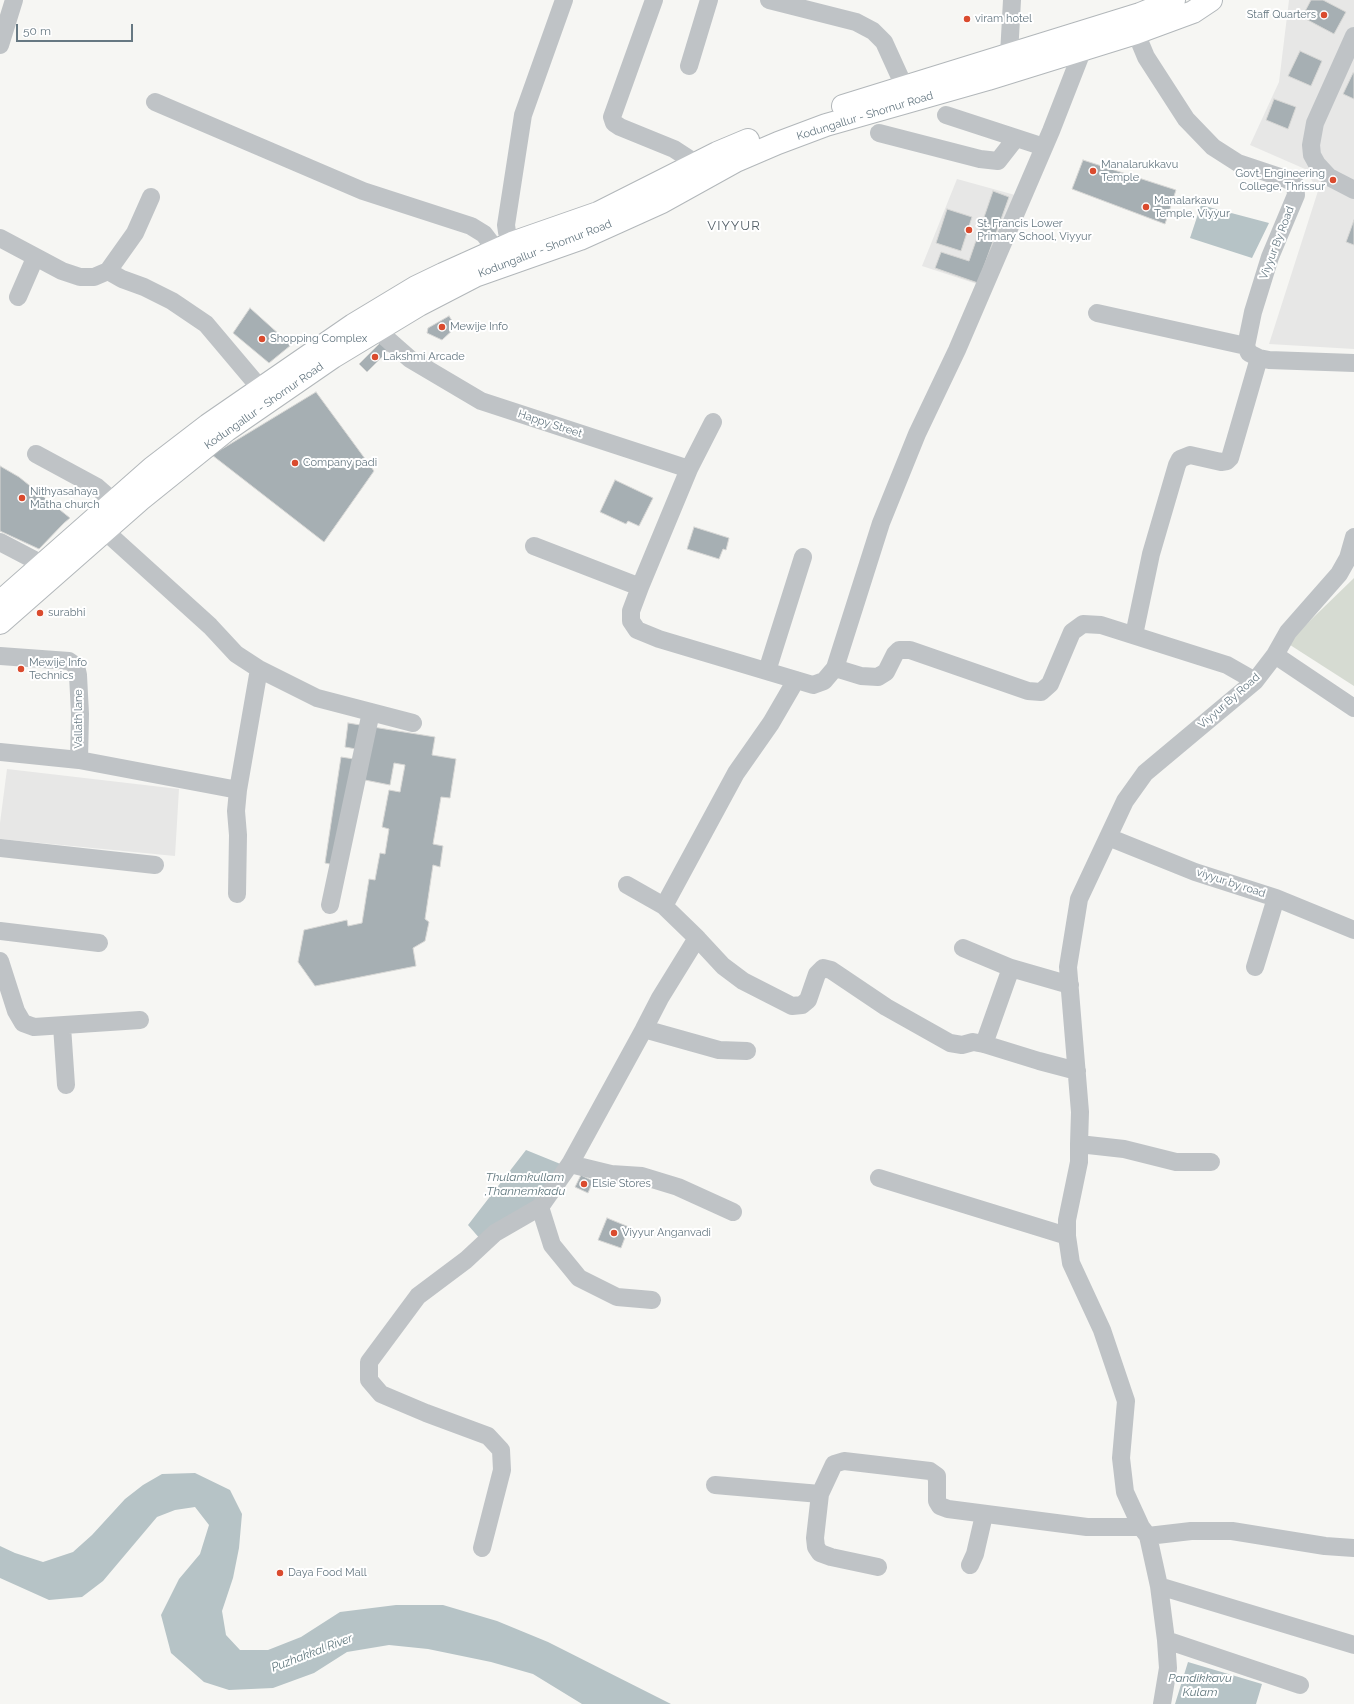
<!DOCTYPE html>
<style>
body{margin:0}
#map{position:relative;width:1354px;height:1704px;overflow:hidden;background:#f6f6f3;font-family:Raleway,sans-serif}
canvas{display:block}
.scale{position:absolute;left:16px;top:24px;width:117px;height:18px;box-sizing:border-box;border:2px solid #667882;border-top:0;padding-left:5px;font-size:12px;line-height:14px;white-space:nowrap;color:#667882;-webkit-text-stroke:3px #fff;paint-order:stroke}
</style>
<div id="map">
<canvas width="1354" height="1704"></canvas>
<div class="scale">50 m</div>
</div>
<script>
const g = document.querySelector('canvas').getContext('2d');
g.lineJoin = 'round';
function fill(path, color) { g.fillStyle = color; g.fill(path, 'evenodd'); }
const toPath = rows => new Path2D(rows.map(r => 'M' + r).join(''));
function stroke(path, color, width, dash) { g.strokeStyle = color; g.lineWidth = width; g.lineCap = dash ? 'butt' : 'round'; g.setLineDash(dash || []); g.stroke(path); }
function drawText(font, color, halo, rows, align = 'center') {
  g.font = font + ' Raleway,sans-serif'; g.lineWidth = 4; g.setLineDash([]); g.textBaseline = 'middle'; g.strokeStyle = halo; g.fillStyle = color; for (const [text, x, y, turn = 0] of rows) {
    g.save(); g.translate(x, y); g.rotate((+turn || 0) * Math.PI / 180); g.textAlign = isNaN(turn) ? turn : align; if (halo) g.strokeText(text, 0, 0); g.fillText(text, 0, 0); g.restore();
  }
}
const built = toPath([
 [1289,0,1354,0,1354,349,1269,344,1318,191,1305,169,1250,145,1279,82],
 [957,179,1015,195,980,285,922,266],
 [7,769,179,789,175,856,0,839,0,823]
]);
const green = toPath([
 [1354,578,1354,686,1287,643]
]);
const water = toPath([
 [1201,205,1269,223,1252,258,1190,238],
 [526,1150,563,1165,538,1202,481,1240,468,1225],
 [195,1473,230,1490,242,1514,239,1548,233,1578,222,1611,226,1635,240,1650,268,1650,301,1637,340,1612,396,1605,443,1605,497,1621,548,1642,671,1704,582,1704,533,1674,491,1662,428,1649,389,1645,347,1652,314,1673,273,1688,229,1690,204,1682,171,1653,161,1615,179,1579,200,1554,209,1525,195,1507,175,1510,157,1517,103,1581,82,1597,49,1600,0,1578,0,1546,15,1553,43,1562,73,1552,92,1535,125,1499,143,1485,162,1474],
 [1188,1662,1262,1684,1256,1704,1175,1704]
]);
const building = toPath([
 [1311,0,1323,0,1346,12,1334,34,1302,17,1311,0],
 [1300,51,1322,61,1311,86,1288,76,1300,51],
 [1353,73,1354,73,1354,99,1343,94,1353,73],
 [1274,99,1296,107,1288,129,1266,120,1274,99],
 [1083,160,1176,190,1165,224,1072,189,1083,160],
 [993,191,1009,197,978,283,935,268,941,252,969,261,993,191],
 [947,209,972,217,961,251,936,243,947,209],
 [1354,220,1354,245,1346,242,1354,220],
 [250,308,291,345,269,363,233,333,250,308],
 [449,316,456,327,442,340,427,333,428,328,449,316],
 [382,341,390,349,367,372,359,364,382,341],
 [316,392,374,471,324,542,212,455,316,392],
 [0,466,19,477,70,518,64,523,39,549,0,531,0,466],
 [615,480,653,498,639,526,628,521,626,524,600,512,615,480],
 [694,527,729,538,726,550,723,549,719,559,687,549,694,527],
 [348,723,435,737,432,755,456,759,450,798,441,797,433,844,443,846,440,867,433,865,425,919,429,922,425,941,413,948,416,966,315,986,298,962,304,930,347,920,348,926,362,923,369,879,375,880,380,853,385,854,389,829,382,827,389,790,400,792,405,765,394,763,390,785,365,780,339,866,325,863,341,757,354,759,356,749,345,747,348,723],
 [581,1175,593,1181,588,1193,575,1187,581,1175],
 [607,1218,629,1227,621,1248,598,1240,607,1218]
]);
const minor = toPath([
 [654,0,612,117,614,123,620,127,674,149,697,164],
 [769,0,856,22,873,31,884,42,904,86],
 [1136,33,1146,57,1186,119,1213,147,1238,163,1286,179,1295,184,1296,195,1270,257,1253,312,1246,346,1249,353,1259,358,1269,360,1354,363],
 [1354,36,1315,123,1311,145,1312,155,1317,164,1329,177,1354,190],
 [0,45,14,0],
 [1009,55,1012,0],
 [689,66,709,0],
 [155,102,363,191,471,226,484,234,496,250],
 [946,115,1044,147],
 [879,133,980,159,998,161,1016,138],
 [0,238,62,271,80,277,94,277,108,271,122,279,144,287,172,301,206,324,260,388],
 [512,243,507,232,506,225,523,115,564,0],
 [108,271,135,233,151,197],
 [18,297,35,258],
 [1097,313,1246,346],
 [370,321,377,330,410,359,481,401,689,469,713,422],
 [36,454,97,487,113,501],
 [689,469,640,587,631,611,631,621,637,630,659,639,813,685,824,681,835,668,881,523,917,434,957,350,1051,131,1083,49],
 [105,531,210,626,236,654,259,669,317,698,413,723],
 [0,542,42,564],
 [534,546,640,587],
 [1134,635,1151,554,1177,465,1180,459,1190,455,1221,462,1227,461,1230,458,1259,358],
 [1275,655,1354,708],
 [0,656,69,661,76,666,78,675,80,714,79,760,238,790],
 [835,668,861,676,878,677,886,672,895,654,899,650,910,650,1028,691,1041,692,1050,684,1072,632,1083,624,1101,625,1227,665,1255,681],
 [767,671,803,557],
 [0,752,79,760],
 [1108,837,1195,872,1276,898,1354,930],
 [0,848,155,865],
 [627,885,664,906,697,938,723,966,743,981,792,1006,802,1005,808,1000,817,974,823,968,831,970,886,1007,950,1043,962,1045,973,1042,984,1044,1039,1061,1077,1071],
 [237,894,238,835,236,811,238,790,259,669],
 [330,905,371,712],
 [664,906,736,773,771,723,796,680],
 [0,931,99,943],
 [963,948,1011,968,1070,985],
 [0,961,16,1011,23,1023,34,1027,140,1020],
 [1255,967,1276,898],
 [62,1026,66,1085],
 [644,1029,660,998,697,938],
 [984,1044,1011,968],
 [1079,1144,1124,1149,1176,1162,1211,1162],
 [570,1164,611,1174,642,1176,678,1187,733,1212],
 [879,1178,1067,1236],
 [540,1207,552,1245,579,1278,617,1297,652,1300],
 [715,1485,820,1494,815,1538,816,1547,820,1553,831,1557,878,1567],
 [820,1494,834,1464,844,1461,930,1471,937,1476,937,1501,940,1506,948,1509,1087,1527,1141,1527],
 [1148,1536,1191,1531,1232,1531,1325,1546,1354,1548],
 [482,1548,502,1470,501,1450,488,1436,426,1413,381,1394,369,1380,369,1362,418,1296,466,1260,495,1233,540,1207,570,1164,644,1029,719,1050,747,1051],
 [970,1565,975,1554,984,1515],
 [1159,1586,1354,1645],
 [1166,1640,1300,1685],
 [1162,1704,1168,1668,1166,1640,1159,1586,1148,1536,1141,1527,1125,1492,1121,1458,1126,1401,1102,1330,1071,1263,1067,1236,1067,1220,1079,1162,1079,1144,1080,1112,1068,967,1079,899,1125,801,1145,773,1255,681,1275,655,1288,632,1339,574,1348,558,1354,537]
]);
const major = toPath([
 [843,106,1140,14,1174,0],
 [0,602,152,468,208,425,353,325,416,287,443,274,512,243,598,213,717,153,748,140],
 [0,623,140,500,227,430,333,357,419,305,475,276,580,239,662,202,736,161,778,143,826,125,988,79,1136,33,1193,12,1211,0]
]);
const markers = [
 [1324,15,4,"#da4b2e"],
 [967,19,4,"#da4b2e"],
 [1093,171,4,"#da4b2e"],
 [1333,180,4,"#da4b2e"],
 [1146,207,4,"#da4b2e"],
 [969,230,4,"#da4b2e"],
 [442,327,4,"#da4b2e"],
 [262,339,4,"#da4b2e"],
 [375,357,4,"#da4b2e"],
 [295,463,4,"#da4b2e"],
 [22,498,4,"#da4b2e"],
 [40,613,4,"#da4b2e"],
 [21,669,4,"#da4b2e"],
 [584,1184,4,"#da4b2e"],
 [614,1233,4,"#da4b2e"],
 [280,1573,4,"#da4b2e"]
];
const poiNames = [
 ["Staff Quarters",1316,15,"right"],
 ["viram hotel",975,19],
 ["Manalarukkavu",1101,165],
 ["Temple",1101,178],
 ["Govt. Engineering",1325,174,"right"],
 ["College, Thrissur",1325,187,"right"],
 ["Manalarkavu",1154,201],
 ["Temple, Viyyur",1154,214],
 ["St. Francis Lower",977,224],
 ["Primary School, Viyyur",977,237],
 ["Mewije Info",450,327],
 ["Shopping Complex",270,339],
 ["Lakshmi Arcade",383,357],
 ["Company padi",303,463],
 ["Nithyasahaya",30,492],
 ["Matha church",30,505],
 ["surabhi",48,613],
 ["Mewije Info",29,663],
 ["Technics",29,676],
 ["Elsie Stores",592,1184],
 ["Viyyur Anganvadi",622,1233],
 ["Daya Food Mall",288,1573]
];
const streetNames = [
 ["Kodungallur - Shornur Road",865,116,-17],
 ["Viyyur By Road",1277,243,-69],
 ["Kodungallur - Shornur Road",545,249,-21],
 ["Kodungallur - Shornur Road",264,406,-35],
 ["Happy Street",550,424,18],
 ["Viyyur By Road",1229,701,-41],
 ["Vallath lane",79,719,-90],
 ["viyyur by road",1231,883,18]
];
const waterNames = [
 ["Thulamkullam",525,1177],
 [",Thannemkadu",525,1191],
 ["Puzhakkal River",312,1653,-21],
 ["Pandikkavu",1200,1678],
 ["Kulam",1200,1692]
];
const quarterNames = [
 ["VIYYUR",734,226]
];
fill(built, '#e7e7e6');
fill(green, '#d6dbd2');
fill(water, '#b6c3c6');
fill(building, '#a6afb3');
stroke(building, '#d7d7d5', 1);
stroke(major, '#b2b7ba', 24);
stroke(minor, '#bfc3c6', 18);
stroke(major, '#fff', 22);
for (const [x, y, r, color] of markers) { const dot = new Path2D(); dot.arc(x, y, r, 0, 2 * Math.PI); g.fillStyle = color; g.fill(dot); stroke(dot, '#fff', 1.5); }
drawText('11px', '#667882', '#fff', poiNames, 'left');
drawText('11px', '#667882', '#fff', streetNames);
drawText('italic 12px', '#62797f', '#fff', waterNames);
g.letterSpacing = '1px';
drawText('13px', '#546068', '#fff', quarterNames);
g.letterSpacing = '0px';
</script>
